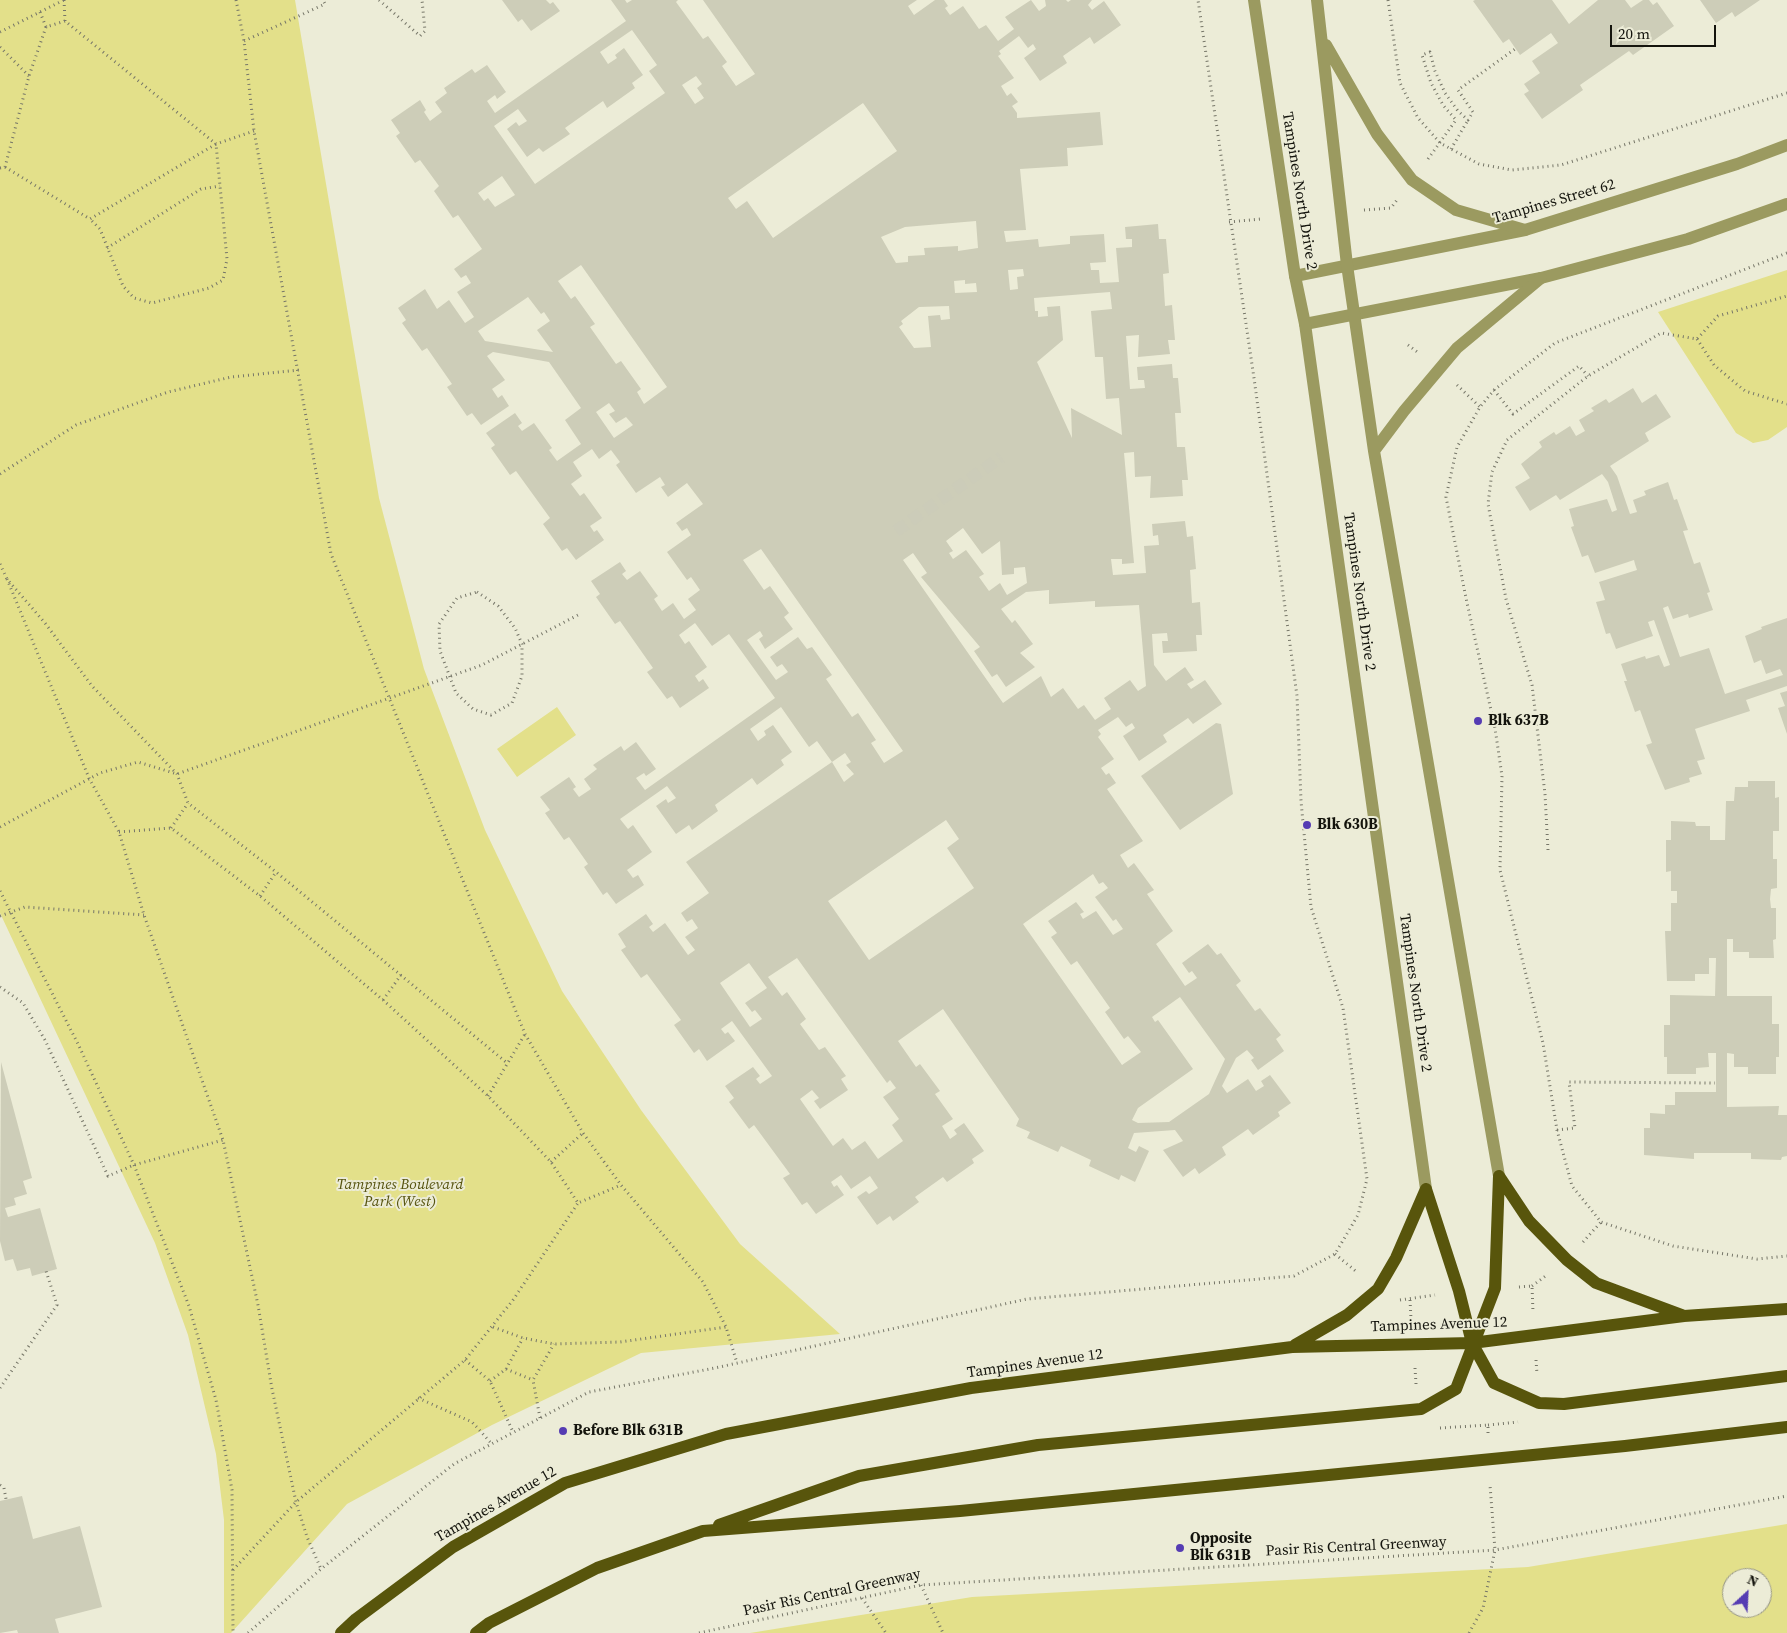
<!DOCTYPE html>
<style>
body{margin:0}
#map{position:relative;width:1787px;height:1633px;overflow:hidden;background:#ececd7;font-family:"Source Serif 4",serif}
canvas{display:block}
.north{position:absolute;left:1722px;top:1568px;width:50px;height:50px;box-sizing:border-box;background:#ececd7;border:1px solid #969686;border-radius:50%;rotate:25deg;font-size:14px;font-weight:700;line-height:20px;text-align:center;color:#14140d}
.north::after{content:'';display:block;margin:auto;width:18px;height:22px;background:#553cb3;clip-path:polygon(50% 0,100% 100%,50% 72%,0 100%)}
.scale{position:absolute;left:1610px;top:25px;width:106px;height:22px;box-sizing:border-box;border:2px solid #14140d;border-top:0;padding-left:6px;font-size:15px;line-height:18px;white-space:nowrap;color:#14140d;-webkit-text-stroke:4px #ececd7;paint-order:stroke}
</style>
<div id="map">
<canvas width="1787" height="1633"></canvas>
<div class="north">N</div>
<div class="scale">20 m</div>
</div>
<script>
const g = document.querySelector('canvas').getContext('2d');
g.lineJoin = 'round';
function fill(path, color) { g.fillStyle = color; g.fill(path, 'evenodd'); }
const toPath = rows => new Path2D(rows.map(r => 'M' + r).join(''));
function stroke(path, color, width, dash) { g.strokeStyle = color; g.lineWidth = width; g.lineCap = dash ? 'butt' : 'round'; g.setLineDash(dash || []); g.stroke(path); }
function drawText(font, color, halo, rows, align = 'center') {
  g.font = font + ' "Source Serif 4",serif'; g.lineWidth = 4; g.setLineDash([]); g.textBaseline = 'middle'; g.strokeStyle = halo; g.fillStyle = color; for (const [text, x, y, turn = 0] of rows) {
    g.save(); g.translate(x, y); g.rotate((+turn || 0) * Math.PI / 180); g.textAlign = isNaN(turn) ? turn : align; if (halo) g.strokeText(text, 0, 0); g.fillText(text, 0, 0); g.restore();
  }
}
const green = toPath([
 [0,0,295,0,379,498,424,669,485,830,562,991,641,1110,740,1244,840,1334,641,1353,492,1425,347,1504,231,1633,224,1633,224,1520,216,1454,188,1335,155,1243,0,913],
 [1787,270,1787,427,1768,440,1753,443,1736,433,1658,312],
 [557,707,576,735,517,777,497,749],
 [1787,1524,1787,1633,750,1633,972,1597,1528,1567],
 [1732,1578,1762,1578,1762,1608,1732,1608]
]);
const building = toPath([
 [502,0,546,0,550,4,553,2,560,11,531,31,522,19,518,22],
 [611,0,625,0,627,3,632,0,678,0,676,2,703,39,708,36,727,62,722,66,736,86,755,74,703,0,917,0,908,6,914,15,935,0,944,0,948,6,945,8,950,15,963,6,979,29,986,25,998,41,1014,29,1005,17,1031,0,1039,11,1046,6,1045,0,1066,0,1068,2,1071,0,1092,0,1088,5,1092,10,1104,1,1121,25,1094,44,1090,37,1063,56,1067,63,1040,81,1024,58,1036,49,1033,44,1028,48,1019,36,999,51,1001,54,998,56,1014,78,1001,86,1007,96,1011,93,1018,102,1012,106,1017,113,1017,118,1100,112,1103,145,1067,148,1068,166,1020,169,1026,230,1004,231,1006,242,1038,239,1039,247,1070,244,1070,236,1104,234,1106,262,1090,263,1091,270,1099,270,1100,283,1119,282,1116,248,1132,247,1132,239,1126,239,1125,227,1158,224,1159,239,1166,239,1169,273,1163,274,1165,306,1172,305,1175,340,1168,340,1170,354,1138,357,1139,335,1126,336,1130,389,1145,388,1144,380,1138,380,1137,367,1172,364,1173,378,1178,378,1181,413,1175,413,1177,447,1185,447,1188,480,1182,480,1183,496,1150,498,1151,476,1135,477,1134,452,1124,453,1134,563,1122,564,1122,559,1111,559,1113,575,1146,573,1144,546,1159,545,1158,535,1153,536,1152,524,1185,521,1187,537,1193,536,1196,569,1190,570,1192,603,1200,602,1202,635,1196,635,1197,651,1163,653,1162,641,1168,641,1167,633,1152,634,1154,665,1166,681,1185,667,1194,680,1187,684,1191,689,1205,680,1222,704,1193,724,1188,718,1163,735,1167,742,1139,761,1123,736,1135,728,1132,723,1126,727,1118,717,1098,730,1101,734,1098,737,1114,759,1101,768,1106,775,1109,773,1116,783,1107,789,1143,841,1120,855,1128,868,1134,863,1154,890,1147,894,1173,931,1156,944,1185,986,1197,978,1192,971,1189,973,1182,963,1208,944,1217,955,1221,953,1241,981,1236,985,1255,1011,1260,1008,1281,1035,1276,1039,1284,1051,1258,1070,1251,1060,1254,1058,1247,1050,1236,1058,1222,1086,1227,1093,1248,1079,1256,1091,1264,1086,1261,1081,1270,1075,1291,1103,1278,1112,1280,1116,1253,1135,1248,1129,1222,1147,1226,1155,1199,1174,1195,1168,1183,1177,1163,1150,1183,1141,1175,1130,1134,1133,1128,1148,1136,1152,1139,1146,1149,1151,1135,1182,1121,1175,1119,1180,1089,1166,1091,1160,1061,1146,1058,1152,1027,1138,1030,1132,1016,1126,1019,1119,943,1009,898,1041,916,1067,920,1064,940,1091,935,1094,953,1119,942,1126,950,1139,957,1134,954,1130,964,1123,984,1151,972,1159,974,1163,947,1182,943,1177,915,1197,919,1202,893,1221,890,1216,877,1225,857,1197,866,1191,869,1194,878,1188,870,1176,851,1189,841,1175,831,1182,834,1187,837,1185,844,1195,816,1214,807,1202,802,1205,783,1178,790,1174,754,1125,749,1129,729,1102,734,1098,725,1086,753,1067,760,1076,756,1079,760,1084,772,1076,732,1021,721,1029,725,1034,728,1032,735,1041,707,1061,699,1049,694,1053,674,1025,681,1020,647,974,641,978,621,950,626,947,618,934,646,914,653,924,649,927,653,932,665,923,688,955,695,950,685,937,698,928,692,919,687,922,681,913,709,893,686,862,832,762,817,741,809,747,781,707,750,729,758,741,766,735,764,731,773,725,792,752,781,760,784,765,757,785,752,778,715,805,718,811,692,830,689,825,676,834,656,806,666,799,668,803,676,798,667,786,620,819,628,829,633,825,652,852,627,870,633,878,638,875,644,885,616,904,607,892,603,895,584,867,588,864,569,837,564,840,545,813,550,810,540,797,569,777,576,787,573,789,579,797,591,789,584,779,597,769,593,765,621,746,624,751,636,742,656,769,646,776,644,773,636,778,645,790,775,698,729,634,712,646,695,623,679,635,685,644,689,641,707,667,695,676,699,682,703,679,709,688,680,708,672,696,667,699,647,672,653,668,620,621,615,624,596,597,600,594,591,581,620,562,626,571,622,574,627,580,640,571,658,596,654,599,662,611,673,603,684,619,696,610,688,599,700,590,691,577,687,580,667,552,691,535,687,528,682,531,676,523,703,504,687,483,668,497,661,487,665,485,660,477,636,493,616,465,620,462,611,450,599,459,592,449,573,462,582,476,571,484,580,496,584,493,602,518,590,526,594,532,597,530,604,540,576,560,567,548,562,551,543,524,550,518,516,471,510,475,491,448,495,445,486,433,515,413,522,423,518,426,522,431,534,423,552,448,549,450,557,461,581,444,565,420,581,408,549,362,493,352,487,356,505,380,492,389,498,398,502,395,509,406,481,425,472,413,467,416,447,387,452,384,427,348,422,351,402,323,406,320,398,308,425,289,437,309,449,300,465,323,474,317,457,292,471,283,466,275,461,278,454,269,482,249,458,215,453,218,434,191,439,186,420,160,415,163,396,136,400,133,391,120,420,100,426,110,424,112,430,121,442,112,435,102,447,93,444,88,472,69,475,73,487,65,506,92,497,99,495,95,487,101,495,113,626,21],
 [632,30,657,65,649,71,665,93,535,184,494,126,518,109,527,121,519,126,516,122,507,129,527,157,539,148,543,152,570,134,565,128,603,101,607,108,635,88,632,83,643,75,624,48,615,55,617,58,608,64,600,52],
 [696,76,702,84,697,88,704,98,695,104,682,85],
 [863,103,897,151,773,238,747,201,736,209,728,198],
 [502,176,515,195,495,207,488,198,484,201,478,193],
 [976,221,978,248,958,251,958,246,924,248,925,255,908,256,908,262,896,263,881,237,905,227],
 [581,265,667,387,644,404,637,392,641,389,621,361,616,364,590,327,595,324,575,296,571,299,558,281],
 [1023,269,1024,276,1017,277,1018,289,1010,290,1008,270],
 [965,280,965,284,976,283,977,292,955,293,954,281],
 [1110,292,1112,309,1091,311,1095,357,1103,357,1106,399,1119,398,1122,435,1071,408,1072,438,1037,362,1063,340,1060,306,1047,307,1048,316,1038,317,1038,311,1035,311,1034,298],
 [528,297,541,314,544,312,550,321,537,330,553,352,485,341,478,331],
 [949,306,950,319,941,320,940,315,928,316,931,347,914,348,899,327,903,324,901,321,919,307],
 [609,403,615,411,609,414,616,423,626,417,633,425,614,438,596,412],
 [963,528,982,554,1000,541,1002,575,1014,574,1014,568,1025,567,1027,583,1007,595,1000,583,989,591,979,577,984,574,966,550,953,559,949,553,953,551,946,541],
 [761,549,903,751,884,763,871,743,876,740,858,713,852,717,826,679,832,675,812,647,807,649,798,637,770,657,777,667,782,664,788,672,776,680,747,640,760,631,763,636,759,639,765,649,793,629,784,617,789,613,770,586,764,590,743,560],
 [913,553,927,573,921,577,980,647,974,651,992,677,997,674,1006,687,1035,667,1020,653,1033,644,1015,620,1012,623,1001,609,1026,592,1049,590,1049,604,1095,601,1095,607,1139,605,1146,686,1138,691,1130,680,1104,698,1111,709,1095,720,1084,705,1078,709,1063,688,1051,697,1041,676,1003,703,903,560],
 [845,753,851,762,846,765,854,774,844,782,832,762],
 [946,820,959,839,947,848,974,888,869,960,828,901],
 [1093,874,1099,884,1103,882,1108,888,1095,897,1113,921,1116,919,1123,929,1113,935,1096,911,1083,919,1080,914,1084,912,1076,902,1048,921,1057,933,1051,937,1071,965,1077,961,1110,1008,1105,1012,1124,1039,1128,1036,1141,1052,1122,1065,1023,924],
 [797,958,887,1083,890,1080,896,1088,883,1097,899,1119,892,1125,903,1141,878,1159,865,1141,852,1150,843,1138,833,1146,800,1099,812,1090,819,1098,814,1101,820,1109,848,1090,841,1079,846,1076,825,1047,819,1050,800,1024,806,1019,787,992,782,996,768,977],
 [749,963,767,988,745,1003,752,1012,755,1010,762,1019,750,1027,720,983],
 [1180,997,1225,1059,1209,1094,1169,1122,1138,1123,1132,1120,1138,1108,1193,1069,1158,1020,1155,1022,1152,1017],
 [1475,0,1552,0,1569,24,1598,0,1625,0,1631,8,1643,0,1649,0,1653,5,1657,2,1674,26,1633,55,1629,51,1580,85,1583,90,1542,119,1524,94,1529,91,1524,84,1540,73,1532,61,1558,43,1551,33,1520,55,1509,39,1503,43,1473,1],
 [1700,0,1760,0,1735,17,1732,12,1716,23],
 [1633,388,1642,403,1656,394,1671,417,1645,433,1649,441,1610,466,1617,476,1630,514,1637,512,1633,500,1646,495,1644,491,1668,482,1674,500,1677,499,1688,530,1683,531,1694,564,1700,562,1710,592,1707,593,1713,610,1689,618,1688,614,1673,619,1668,606,1663,608,1680,657,1709,648,1725,694,1783,675,1780,669,1766,674,1761,660,1754,663,1745,636,1762,629,1761,627,1787,618,1787,686,1746,700,1750,711,1695,729,1705,759,1697,761,1702,774,1689,778,1690,782,1665,790,1646,745,1652,743,1640,710,1635,712,1624,681,1627,681,1621,664,1645,656,1646,659,1659,655,1664,667,1670,665,1654,620,1648,622,1653,636,1616,649,1610,633,1606,634,1596,602,1605,600,1599,582,1637,570,1635,564,1634,560,1595,573,1588,555,1582,557,1571,527,1574,526,1569,509,1607,499,1612,512,1617,510,1608,482,1602,474,1560,500,1556,495,1530,511,1515,487,1530,478,1521,464,1542,447,1539,442,1554,432,1556,435,1570,426,1576,436,1585,431,1579,420,1594,411,1591,408,1606,399,1609,403],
 [1787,691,1787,734,1778,708,1785,706,1780,693],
 [1216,723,1221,724,1233,794,1180,830,1141,776],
 [1748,781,1775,781,1775,798,1779,797,1779,831,1773,831,1773,859,1777,859,1777,888,1771,889,1770,899,1771,908,1776,908,1776,939,1773,940,1774,958,1749,958,1749,952,1733,952,1733,939,1727,939,1727,996,1772,996,1772,1024,1779,1024,1779,1057,1776,1057,1776,1074,1748,1074,1748,1067,1734,1067,1734,1054,1727,1053,1727,1107,1779,1106,1778,1115,1787,1115,1787,1156,1782,1157,1781,1160,1751,1159,1751,1153,1694,1153,1694,1159,1644,1155,1644,1128,1650,1128,1650,1113,1665,1114,1665,1105,1675,1105,1675,1092,1716,1092,1716,1053,1708,1053,1709,1067,1696,1068,1696,1074,1667,1074,1667,1057,1664,1057,1664,1025,1670,1025,1670,995,1715,996,1716,958,1709,958,1709,974,1695,974,1695,981,1667,981,1665,931,1671,931,1671,903,1677,903,1677,891,1671,891,1671,871,1666,872,1666,840,1671,840,1671,821,1695,822,1696,826,1710,826,1710,840,1725,840,1726,801,1734,801,1735,787,1748,787],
 [1,1062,32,1178,23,1181,27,1194,14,1198,16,1205,5,1208,8,1217,40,1208,57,1269,32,1276,30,1268,17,1271,13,1259,5,1261,0,1241],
 [22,1496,33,1539,80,1526,102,1607,55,1619,59,1633,18,1633,17,1630,0,1633,0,1501]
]);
const minorTunnel = toPath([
 [896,531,1001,457]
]);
const path = toPath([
 [64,0,65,21,216,144,254,131],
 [236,0,244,41,254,131,331,554,525,1034,583,1133,621,1185],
 [379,0,420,36,425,31,422,0],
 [1388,0,1400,83,1418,118,1440,143,1479,164,1512,170,1561,165,1787,93],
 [40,12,46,27],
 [0,32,64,0],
 [244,41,325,4,323,0],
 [0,47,29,76],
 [1451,149,1468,120],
 [1428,159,1456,120,1443,105,1431,83,1422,55,1430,52,1435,71,1445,93,1458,111,1468,120,1473,112,1458,90,1515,49],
 [5,167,90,219,216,144,227,259,223,280,209,288,152,303,134,298,123,286,100,229,90,219],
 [0,168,5,167,29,76,46,27,65,21],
 [1364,210,1391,208,1397,200],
 [1229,222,1261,219],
 [107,248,201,189,220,186],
 [1787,253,1555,343,1494,390,1480,407,1457,447,1446,497,1467,603,1495,728,1502,776,1500,870,1543,1043,1557,1130,1572,1186,1601,1222,1673,1246,1757,1259,1787,1256],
 [1697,339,1714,365,1745,391,1787,404],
 [1408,345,1420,354],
 [1457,385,1480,407],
 [1494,390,1513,414,1579,366,1588,376],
 [0,474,76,425,168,392,231,377,299,370],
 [0,564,7,579,45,623,92,686,177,774,188,803,276,872,507,1063],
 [7,579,89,778,119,832,144,915,223,1140,258,1305,272,1389,296,1502,307,1537,321,1569],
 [477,592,498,606,515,628,522,644,522,676,512,703,491,715,473,709,456,693,440,651,439,624,457,598,477,592],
 [0,827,100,773,138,762,177,774,482,665,578,615],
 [171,828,188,803],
 [119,832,171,828,260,896,383,1000,488,1096,551,1162,578,1203,621,1185,703,1282,726,1327,737,1363],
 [1548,850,1545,794,1532,685,1506,599,1488,504,1492,472,1507,440,1588,376,1661,333,1697,339,1718,316,1787,296],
 [0,891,79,1046,134,1165,189,1306,216,1400,232,1490,233,1633],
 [260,896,276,872],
 [0,916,25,907,144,915],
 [0,987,23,1003,45,1040,108,1176,134,1165,223,1140],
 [383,1000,401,975],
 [488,1096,525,1034],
 [1557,1130,1575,1128,1569,1082,1715,1083],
 [551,1162,583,1133],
 [1583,1242,1601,1222],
 [1335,1254,1358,1273],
 [1532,1286,1547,1275],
 [1519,1287,1532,1286,1533,1312],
 [1400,1300,1435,1295],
 [1410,1300,1411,1319],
 [493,1327,523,1338,554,1344,620,1342,726,1327],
 [465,1360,490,1381,513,1432],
 [1536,1360,1537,1374],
 [1415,1368,1416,1384],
 [506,1369,533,1380],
 [490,1381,506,1369,523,1338],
 [0,1388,57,1305,46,1271],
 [418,1398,472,1422,492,1444],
 [540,1418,533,1380,554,1344],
 [1488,1425,1518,1422],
 [1440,1428,1488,1425,1488,1436],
 [0,1485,4,1488,6,1499],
 [233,1570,296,1502,465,1360,513,1300,578,1203],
 [921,1585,943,1633],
 [862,1598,886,1633],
 [248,1633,321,1569,454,1464,589,1392,715,1368,1027,1299,1294,1276,1335,1254,1358,1215,1367,1179,1343,1008,1311,907,1301,801,1297,696,1254,378,1198,0],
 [699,1633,921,1585,1495,1550,1787,1496],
 [1469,1633,1483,1608,1495,1550,1490,1485]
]);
const minor = toPath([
 [1295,276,1525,230,1737,164,1787,145],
 [1305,324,1541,278,1688,239,1787,204]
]);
const tertiary = toPath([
 [1254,0,1295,276,1305,324,1426,1189],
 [1317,0,1347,265,1374,451,1499,1176],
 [1326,45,1377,134,1412,180,1456,210,1525,230],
 [1374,451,1404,411,1457,348,1541,278]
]);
const primary = toPath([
 [1499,1176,1529,1221,1567,1260,1596,1283,1682,1315],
 [1426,1189,1459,1291,1472,1343,1494,1383,1539,1403,1564,1404,1787,1376],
 [1295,1345,1347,1315,1378,1289,1396,1258,1426,1189],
 [719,1525,859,1476,1038,1445,1421,1409,1456,1389,1495,1288,1499,1176],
 [341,1633,356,1619,453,1547,565,1483,726,1434,971,1388,1292,1347,1472,1343,1684,1316,1787,1309],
 [476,1633,489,1623,597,1568,703,1531,960,1511,1625,1446,1787,1427]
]);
const markers = [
 [1478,721,5,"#553cb3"],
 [1307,825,5,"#553cb3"],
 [563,1431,5,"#553cb3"],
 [1180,1548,5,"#553cb3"]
];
const streetNames = [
 ["Tampines North Drive 2",1299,191,81],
 ["Tampines Street 62",1554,202,-16],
 ["Tampines North Drive 2",1359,592,82],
 ["Tampines North Drive 2",1415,993,82],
 ["Tampines Avenue 12",1439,1325,-2],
 ["Tampines Avenue 12",1035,1364,-8],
 ["Tampines Avenue 12",496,1505,-30],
 ["Pasir Ris Central Greenway",1356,1547,-3],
 ["Pasir Ris Central Greenway",832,1593,-12]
];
const poiNames = [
 ["Blk 637B",1488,721],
 ["Blk 630B",1317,825],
 ["Before Blk 631B",573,1431],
 ["Opposite",1190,1539],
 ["Blk 631B",1190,1556]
];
const parkNames = [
 ["Tampines Boulevard",400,1185],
 ["Park (West)",400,1202]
];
fill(green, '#e3e08a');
fill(building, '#cdcdb8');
stroke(minorTunnel, '#ccccb9', 12, [12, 6]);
stroke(path, '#767668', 3, [1, 4]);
stroke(minor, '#9b9a60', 12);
stroke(tertiary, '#9b9a60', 12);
stroke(primary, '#58550c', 12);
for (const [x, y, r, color] of markers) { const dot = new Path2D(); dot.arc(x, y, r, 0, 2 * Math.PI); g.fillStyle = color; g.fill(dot); stroke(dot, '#ececd7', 2); }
drawText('15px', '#14140d', '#ececd7', streetNames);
drawText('bold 15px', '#14140d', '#ececd7', poiNames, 'left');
drawText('italic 15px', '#57540f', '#ececd7', parkNames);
</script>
